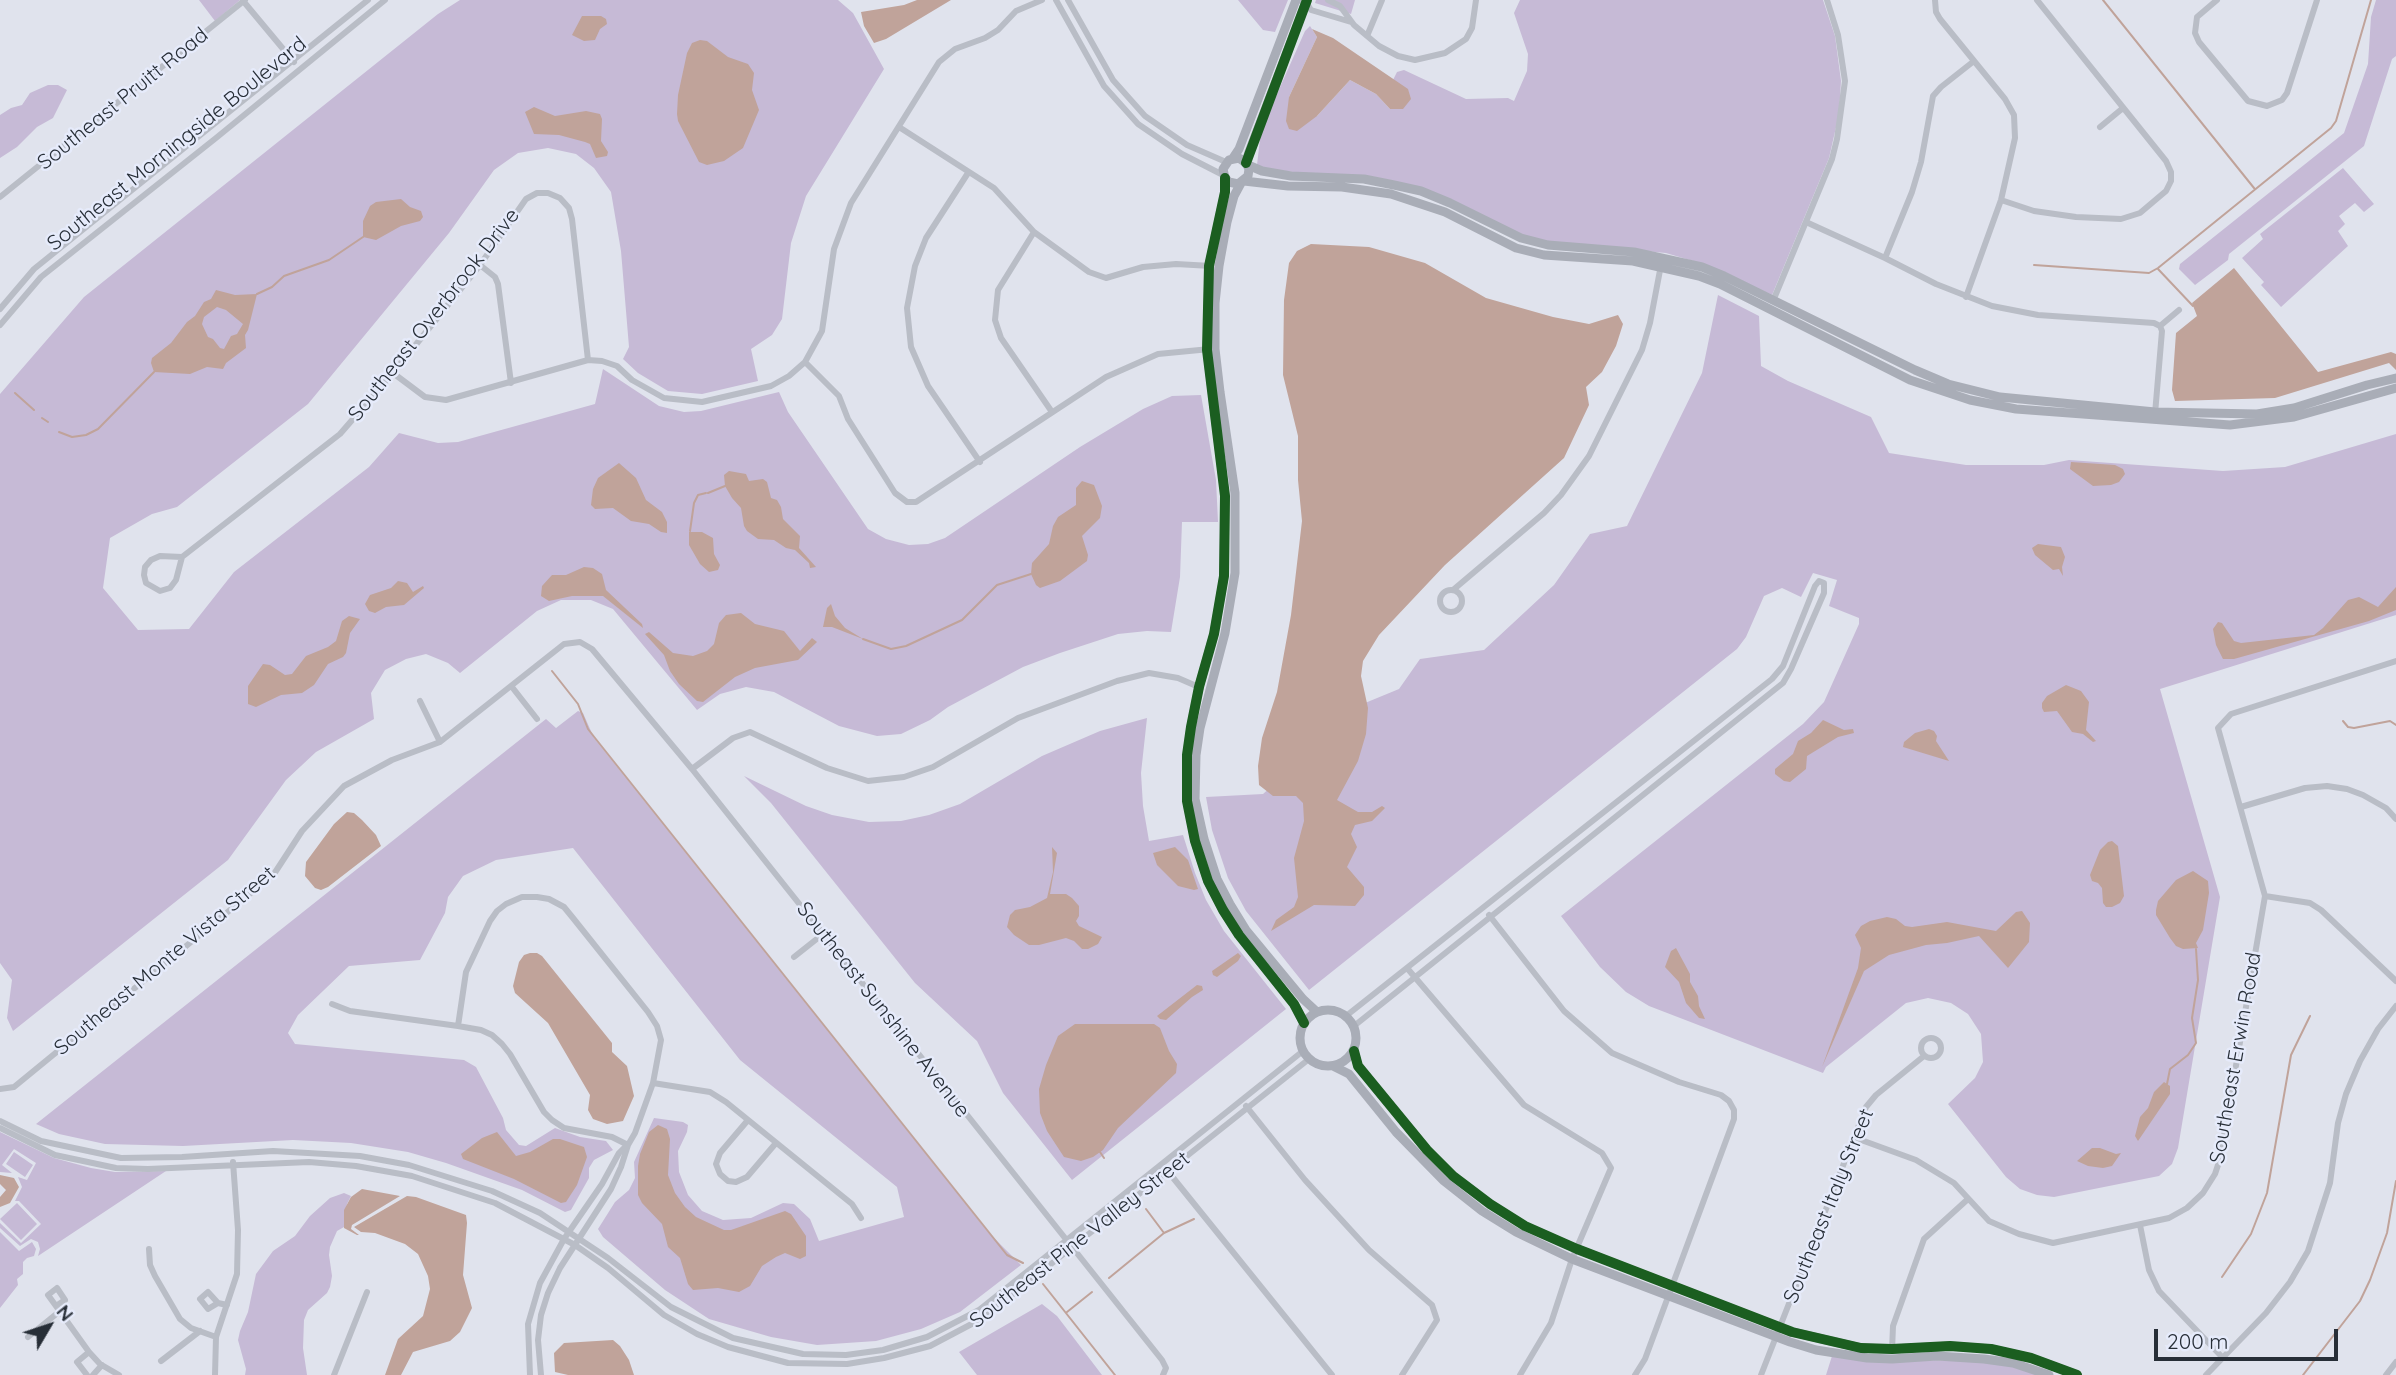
<!DOCTYPE html>
<style>
body{margin:0}
#map{position:relative;width:2396px;height:1375px;overflow:hidden;background:#e0e3ed;font-family:Quicksand,sans-serif}
canvas{display:block}
.north{position:absolute;left:14px;top:1291px;width:70px;height:70px;-webkit-text-stroke:5px #e6ebfb;paint-order:stroke;rotate:51deg;font-size:19px;font-weight:700;line-height:28px;text-align:center;color:#272e37}
.north::after{content:'';display:block;margin:auto;width:24px;height:32px;background:#272e37;clip-path:polygon(50% 0,100% 100%,50% 72%,0 100%)}
.scale{position:absolute;left:2154px;top:1329px;width:184px;height:32px;box-sizing:border-box;border:4px solid #272e37;border-top:0;padding-left:9px;font-size:21px;line-height:24px;white-space:nowrap;color:#272e37;-webkit-text-stroke:5px #e6ebfb;paint-order:stroke}
</style>
<div id="map">
<canvas width="2396" height="1375"></canvas>
<div class="north">N</div>
<div class="scale">200 m</div>
</div>
<script>
const g = document.querySelector('canvas').getContext('2d');
g.lineJoin = 'round';
function fill(path, color) { g.fillStyle = color; g.fill(path, 'evenodd'); }
const toPath = rows => new Path2D(rows.map(r => 'M' + r).join(''));
function stroke(path, color, width, dash) { g.strokeStyle = color; g.lineWidth = width; g.lineCap = dash ? 'butt' : 'round'; g.setLineDash(dash || []); g.stroke(path); }
function drawText(font, color, halo, rows, align = 'center') {
  g.font = font + ' Quicksand,sans-serif'; g.lineWidth = 5; g.setLineDash([]); g.textBaseline = 'middle'; g.strokeStyle = halo; g.fillStyle = color; for (const [text, x, y, turn = 0] of rows) {
    g.save(); g.translate(x, y); g.rotate((+turn || 0) * Math.PI / 180); g.textAlign = isNaN(turn) ? turn : align; if (halo) g.strokeText(text, 0, 0); g.fillText(text, 0, 0); g.restore();
  }
}
const green = toPath([
 [199,0,240,0,215,21],
 [460,0,838,0,853,13,884,69,806,196,791,243,782,319,772,335,751,349,758,381,702,394,668,391,638,373,623,359,629,347,621,251,611,192,594,168,576,154,548,148,518,153,494,170,449,233,308,404,177,507,152,514,110,538,103,588,138,630,189,629,234,572,369,467,399,433,438,443,458,442,595,404,603,369,659,406,684,412,701,411,779,392,788,412,868,529,886,539,909,545,928,544,945,538,1080,447,1143,409,1172,396,1201,395,1216,480,1218,522,1182,522,1180,577,1171,632,1147,631,1118,634,1060,653,1023,667,948,707,930,720,901,734,877,736,839,726,774,692,746,687,720,694,697,710,613,609,591,600,561,600,537,611,460,673,448,663,426,654,406,659,385,670,371,693,374,719,316,752,286,780,228,860,13,1031,7,1018,12,980,0,963,0,394,84,297,438,14],
 [1238,0,1288,0,1275,32,1263,30],
 [1316,0,1355,0,1351,14,1315,3],
 [1520,0,1823,0,1835,36,1841,81,1839,114,1829,158,1772,295,1703,264,1666,253,1549,242,1523,235,1422,188,1292,172,1264,168,1257,165,1261,130,1305,31,1310,26,1317,37,1289,97,1317,116,1350,80,1376,94,1390,109,1393,80,1397,72,1404,70,1466,99,1508,98,1514,101,1527,71,1528,54,1514,13],
 [2376,0,2396,0,2396,56,2392,59,2364,146,2229,254,2228,260,2195,285,2179,269,2180,264,2344,133,2368,64,2371,17],
 [48,85,58,85,67,90,53,118,37,127,17,147,0,158,0,115,11,108,22,105,30,93],
 [2343,168,2374,204,2364,212,2355,203,2339,216,2345,224,2338,231,2348,246,2281,307,2261,285,2264,282,2242,258,2263,239,2260,234],
 [1718,295,1759,316,1761,366,1788,381,1871,417,1889,453,1966,465,2044,465,2069,460,2223,471,2285,467,2396,434,2396,615,2160,689,2220,897,2178,1148,2172,1164,2159,1176,2054,1197,2037,1195,2020,1189,2006,1177,1948,1104,1975,1078,1983,1062,1981,1034,1968,1014,1951,1003,1928,998,1906,1003,1826,1067,1823,1073,1649,1006,1626,992,1600,967,1561,916,1803,724,1824,702,1859,624,1859,618,1829,606,1837,580,1813,573,1801,597,1782,588,1764,596,1746,637,1737,649,1309,990,1246,911,1228,878,1212,830,1206,797,1263,794,1365,703,1399,689,1420,659,1484,650,1554,585,1590,534,1627,526,1702,373],
 [578,711,583,713,594,738,988,1232,1021,1265,960,1312,921,1329,876,1341,817,1345,771,1337,709,1319,665,1290,603,1237,598,1229,615,1202,629,1190,635,1178,634,1162,654,1118,683,1122,688,1125,687,1132,678,1151,679,1172,688,1195,702,1211,723,1220,751,1218,783,1203,794,1204,810,1219,819,1241,904,1217,897,1187,740,1060,573,848,496,860,463,876,448,897,445,913,420,960,349,966,298,1015,288,1033,295,1044,464,1060,476,1067,503,1118,506,1130,519,1145,526,1146,555,1128,580,1137,606,1141,613,1150,594,1160,589,1168,589,1178,571,1210,565,1212,522,1190,446,1163,408,1152,351,1143,293,1140,183,1146,105,1144,59,1134,36,1124,546,719,556,728],
 [1147,718,1141,773,1143,806,1149,841,1183,835,1195,873,1206,900,1224,931,1286,1009,1072,1180,1003,1093,977,1041,915,983,771,803,744,776,806,806,832,815,869,822,901,821,929,815,960,804,1042,756,1100,731],
 [0,1132,54,1158,91,1168,115,1172,166,1171,38,1256,40,1249,38,1242,31,1239,20,1246,0,1228,0,1223,21,1243,41,1224,19,1201,15,1201,22,1187,18,1177,27,1180,36,1163,14,1149,2,1165,12,1173,0,1172],
 [14,1152,33,1165,25,1177,6,1164],
 [344,1193,351,1196,347,1204,344,1227,337,1231,330,1247,329,1255,332,1276,330,1287,327,1293,308,1310,304,1320,303,1348,307,1375,245,1375,246,1369,238,1340,240,1331,248,1312,256,1274,273,1251,295,1236,310,1216,330,1198],
 [17,1203,37,1224,21,1240,0,1219],
 [0,1232,19,1251,32,1242,36,1249,34,1256,27,1258,23,1262,23,1274,17,1279,18,1285,0,1308],
 [1042,1304,1057,1316,1102,1375,977,1375,959,1352],
 [1832,1356,1866,1361,1963,1360,2012,1366,2039,1375,1826,1375]
]);
const water = toPath([
 [917,0,951,0,886,39,874,43,864,26,861,12,904,5],
 [582,16,601,16,606,19,607,24,600,29,595,40,584,41,572,35],
 [1312,29,1333,38,1408,89,1411,99,1403,109,1390,109,1376,94,1350,80,1317,116,1297,131,1289,129,1286,121,1289,97,1317,37],
 [700,40,707,41,728,57,748,64,754,73,752,90,759,110,743,148,724,161,707,165,699,162,678,121,677,114,678,95,687,53,692,43],
 [534,107,555,116,586,111,600,114,602,119,601,141,608,152,607,156,596,158,590,144,585,142,559,135,534,134,525,112],
 [401,199,410,207,421,211,423,217,420,221,401,226,376,240,363,237,363,221,370,206,376,202],
 [1311,244,1369,247,1425,263,1486,298,1553,317,1589,324,1618,315,1623,324,1616,346,1602,372,1586,387,1589,405,1564,458,1445,565,1379,635,1363,661,1361,676,1368,708,1366,734,1358,761,1337,800,1358,812,1372,812,1382,806,1385,808,1372,821,1355,825,1351,834,1357,847,1347,867,1364,887,1364,895,1355,906,1314,905,1271,931,1276,920,1294,907,1298,897,1294,858,1304,821,1303,803,1296,796,1273,796,1259,785,1258,766,1262,738,1277,692,1291,615,1302,521,1298,480,1298,436,1283,375,1284,300,1289,263,1297,251],
 [2234,268,2318,372,2391,352,2396,354,2396,370,2389,363,2275,398,2175,401,2172,390,2176,333,2197,316,2192,303],
 [216,290,235,295,257,294,248,330,245,335,246,348,226,363,223,369,207,367,190,374,154,372,151,363,152,358,171,343,187,322,195,316,204,302,211,299],
 [217,307,226,310,243,324,237,334,231,336,224,349,220,348,213,339,208,337,202,324,204,317],
 [2071,462,2115,465,2123,469,2125,474,2119,482,2111,485,2093,486,2070,469],
 [619,463,636,478,646,500,662,512,667,522,667,533,661,532,649,524,631,521,613,508,595,509,591,505,593,489,598,478],
 [729,471,746,474,749,481,763,479,767,482,771,498,777,500,781,507,783,519,800,536,799,548,816,567,810,568,809,563,795,550,786,548,774,540,758,539,747,531,744,526,741,508,732,498,725,486,724,475],
 [1082,481,1094,485,1102,506,1100,518,1082,536,1088,555,1087,561,1060,581,1040,588,1036,585,1031,574,1032,563,1049,544,1053,526,1058,517,1076,505,1076,488],
 [689,532,702,532,713,538,714,554,720,565,718,570,709,572,700,564,689,545],
 [2038,544,2061,547,2065,557,2062,567,2063,576,2059,569,2053,570,2035,555,2032,548],
 [584,567,593,568,602,574,606,590,642,624,643,628,603,596,572,596,549,601,541,596,542,586,552,575,566,575],
 [398,581,407,583,413,592,423,586,424,588,404,605,386,607,375,613,369,611,365,604,370,595,391,588],
 [2396,587,2396,610,2369,621,2234,659,2223,659,2216,645,2213,629,2218,622,2222,623,2234,641,2241,643,2314,635,2323,628,2348,600,2359,597,2378,607],
 [831,604,835,616,845,628,863,639,832,627,823,627,827,608],
 [741,613,755,624,784,631,800,651,812,638,817,642,798,660,755,668,735,677,703,702,697,701,679,684,670,671,664,655,645,634,649,632,673,653,693,656,707,651,714,644,719,623,726,615],
 [349,616,360,619,350,633,346,653,343,657,328,664,314,685,302,693,281,695,256,707,248,704,248,686,263,664,270,665,285,675,292,674,306,656,328,647,336,641,342,621],
 [2066,685,2081,691,2089,702,2086,730,2096,741,2093,742,2083,734,2072,732,2057,711,2044,712,2042,708,2042,703,2047,696],
 [1823,720,1844,730,1853,729,1854,733,1838,737,1807,756,1806,769,1790,782,1784,781,1775,774,1775,769,1793,754,1798,741,1811,733],
 [1929,729,1934,731,1937,736,1936,741,1949,761,1903,747,1904,742,1915,733],
 [347,812,354,813,362,820,376,835,381,846,328,887,321,890,315,888,305,876,306,862,334,824],
 [2112,841,2118,846,2124,896,2120,903,2112,907,2106,907,2103,903,2102,888,2098,883,2092,881,2090,875,2100,850,2108,842],
 [1052,847,1057,853,1050,894,1066,894,1072,898,1079,906,1079,916,1076,921,1079,926,1102,937,1098,944,1088,949,1082,949,1074,941,1066,938,1039,945,1029,945,1014,935,1007,927,1010,915,1015,910,1030,907,1047,898,1053,872],
 [1175,847,1188,860,1198,889,1194,890,1178,886,1157,865,1153,853],
 [2193,871,2208,881,2209,893,2203,930,2196,943,2198,948,2183,949,2176,946,2170,938,2156,915,2156,910,2158,901,2176,880],
 [2022,911,2030,923,2029,942,2008,968,1979,936,1947,943,1926,945,1889,955,1864,971,1822,1067,1858,968,1861,948,1855,935,1861,926,1870,921,1887,917,1896,919,1905,926,1912,927,1947,922,1996,931,2016,912],
 [1676,948,1690,974,1690,982,1698,996,1699,1006,1705,1019,1699,1018,1686,1003,1679,982,1665,967,1671,951],
 [530,953,537,953,542,956,612,1043,612,1052,627,1066,634,1096,623,1121,607,1124,593,1119,588,1110,590,1095,548,1023,515,993,513,986,519,962,524,955],
 [1238,953,1241,956,1238,961,1217,977,1213,975,1212,971],
 [1197,985,1202,986,1203,990,1192,997,1166,1020,1160,1019,1157,1016],
 [1075,1024,1154,1024,1160,1028,1169,1051,1177,1064,1176,1073,1118,1128,1103,1150,1093,1157,1081,1161,1064,1157,1047,1131,1040,1113,1039,1089,1046,1065,1058,1036],
 [2164,1082,2170,1086,2170,1094,2138,1141,2135,1136,2140,1117,2148,1108,2154,1092],
 [658,1125,667,1129,670,1139,668,1175,675,1193,685,1207,696,1217,724,1230,731,1230,785,1211,791,1214,806,1236,806,1256,800,1259,785,1253,776,1257,762,1266,750,1286,739,1292,718,1288,693,1290,688,1284,680,1258,668,1247,662,1224,642,1203,638,1195,638,1166,640,1154,649,1132],
 [497,1132,516,1156,530,1152,553,1139,560,1139,584,1147,587,1157,577,1185,566,1202,561,1203,514,1179,463,1159,461,1154,482,1138],
 [2092,1148,2100,1148,2116,1154,2121,1153,2112,1166,2103,1168,2088,1166,2077,1161],
 [0,1175,14,1178,19,1187,10,1203,0,1207,0,1197,6,1190,0,1184],
 [362,1189,400,1196,352,1225,351,1229,359,1235,357,1235,344,1228,344,1210,351,1197],
 [407,1196,416,1197,466,1215,467,1223,463,1275,472,1308,460,1332,450,1341,413,1352,401,1375,385,1375,398,1339,423,1316,430,1289,428,1276,418,1254,405,1244,375,1233,361,1232,354,1227],
 [613,1340,620,1346,629,1360,634,1375,568,1375,555,1372,554,1353,564,1343]
]);
const stream = toPath([
 [2103,0,2254,188],
 [2034,265,2149,273,2158,268,2331,128,2336,121,2371,0],
 [2158,269,2193,306],
 [257,294,272,287,284,276,329,260,363,237],
 [15,393,34,410],
 [42,418,48,422],
 [59,432,72,437,86,435,98,429,154,372],
 [708,493,725,486],
 [690,531,694,503,698,495,706,493],
 [863,639,891,649,906,646,962,620,997,585,1031,574],
 [552,671,578,704,588,729,595,738,1007,1255,1023,1263],
 [2343,721,2348,727,2354,728,2390,721,2396,725],
 [2167,1084,2170,1069,2188,1055,2196,1043,2192,1018,2198,980,2196,949],
 [1100,1152,1104,1158],
 [1146,1209,1164,1233],
 [2222,1277,2251,1234,2267,1193,2291,1055,2310,1016],
 [1109,1278,1164,1233,1194,1219],
 [1043,1284,1115,1375],
 [1067,1312,1092,1292],
 [2303,1375,2360,1301,2370,1280,2387,1233,2396,1181]
]);
const street = toPath([
 [1056,0,1104,86,1138,124,1182,154,1223,175],
 [1068,0,1113,80,1145,116,1187,145,1226,162],
 [1298,0,1306,2,1311,10,1351,22],
 [1328,0,1340,6,1354,25,1379,46,1398,56,1415,60,1445,53,1466,39,1472,28,1476,0],
 [1935,0,1936,12,1940,19,2005,99,2014,115,2015,138,2001,200,1966,297],
 [2217,0,2197,17,2195,33,2199,42,2248,101,2267,106,2282,100,2287,93,2317,0],
 [244,2,294,62],
 [1367,36,1382,0],
 [899,127,994,188,1034,232,1089,272,1106,278,1143,267,1176,264,1211,266],
 [2100,127,2123,108],
 [968,173,926,238,915,266,907,308,911,347,928,386,980,462],
 [0,197,245,0],
 [2001,200,2034,211,2076,217,2121,219,2140,213,2166,191,2171,181,2171,172,2166,161,2037,0],
 [1806,222,1885,258,1936,284,1992,306,2038,315,2154,323,2160,326],
 [1034,232,998,290,995,320,1001,338,1052,412],
 [1885,258,1912,192,1921,162,1933,96,1941,87,1974,61],
 [480,265,495,277,498,284,511,383],
 [1773,301,1832,159,1837,139,1845,81,1838,35,1827,0],
 [0,309,34,269,368,0],
 [0,325,41,277,216,138,385,0],
 [2160,326,2179,310],
 [805,362,839,396,848,419,895,493,907,502,916,502,1106,377,1158,354,1210,349],
 [393,373,425,397,446,400,588,360,602,361,617,366,632,380,664,398,702,402,771,386,789,376,805,362,822,331,834,249,851,203,939,62,955,49,985,38,998,30,1016,11,1042,0],
 [2155,414,2162,331,2160,326],
 [182,557,176,580,170,588,160,591,146,583,144,575,145,567,151,560,160,556,182,557,340,434,393,373,480,265,526,199,537,193,548,193,560,198,569,208,572,219,588,360],
 '1440 601a11 11 0 1 1 22 0a11 11 0 1 1-22 0Z',
 [1453,590,1544,513,1561,495,1589,456,1642,350,1650,323,1661,265],
 [512,687,537,719],
 [420,701,440,742],
 [692,769,733,738,750,732,827,768,868,781,904,777,933,767,1018,718,1117,681,1149,673,1178,678,1201,688],
 [2241,807,2305,788,2327,786,2347,789,2363,795,2386,808,2396,819],
 [2265,896,2310,903,2321,910,2396,981],
 [1489,915,1564,1011,1612,1053,1679,1082,1721,1095,1729,1101,1734,1110,1734,1119,1645,1359,1635,1375],
 [794,957,823,934],
 [1407,968,1524,1105,1602,1153,1611,1168,1572,1259,1551,1323,1520,1375],
 [332,1004,350,1011,458,1026,481,1030,492,1035,502,1044,510,1054,544,1112,552,1120,564,1128,612,1137,628,1145],
 [1346,1016,1772,679,1783,666,1815,586,1819,581,1824,583,1824,593,1791,669,1783,683,1354,1026],
 [458,1026,466,972,490,921,497,911,506,904,522,897,537,897,549,899,564,907,573,918,648,1012,657,1026,661,1040,653,1083,635,1133,628,1145,621,1167,611,1189,560,1268,548,1293,541,1315,538,1340,541,1375],
 '1921 1048a10 10 0 1 1 20 0a10 10 0 1 1-20 0Z',
 [653,1083,710,1092,726,1102,852,1204,861,1218],
 [0,1089,14,1087,274,874,302,831,344,786,392,760,440,742,564,644,580,642,592,649,692,769,1162,1360,1166,1368,1163,1375],
 [1246,1106,1305,1180,1369,1250,1432,1305,1437,1320,1402,1375],
 [748,1120,720,1153,716,1164,720,1174,728,1181,736,1182,747,1177,776,1143],
 [0,1121,41,1141,121,1158,182,1157,273,1151,360,1156,409,1165,492,1191,540,1213,608,1258,671,1307,733,1338,803,1354,846,1355,883,1350,927,1337,979,1310,1303,1051],
 [0,1128,55,1155,116,1168,148,1169,309,1162,356,1166,412,1176,495,1203,575,1245,608,1268,664,1315,697,1334,728,1347,788,1363,847,1364,884,1358,930,1346,983,1318,1309,1059],
 [1853,1137,1916,1160,1954,1183,1989,1221,2019,1234,2053,1243,2169,1218,2187,1208,2203,1193,2215,1174,2220,1159,2265,896,2218,728,2231,714,2396,661],
 [1166,1169,1332,1375],
 [2140,1225,2149,1270,2159,1291,2223,1358],
 [149,1249,150,1265,155,1276,180,1319,191,1328,216,1337],
 [218,1303,208,1309,200,1299,208,1292,218,1303,227,1305],
 [56,1306,65,1300,57,1288,48,1295,56,1306,89,1352,100,1364,119,1375],
 [28,1337,60,1311],
 [1892,1351,1893,1326,1924,1239,1968,1199],
 [161,1361,200,1331],
 [87,1375,77,1362,89,1352],
 [93,1375,102,1365],
 [215,1375,216,1337,237,1274,238,1230,233,1162],
 [334,1375,367,1292],
 [530,1375,528,1324,540,1283,564,1239,602,1184,619,1153,626,1146],
 [1761,1375,1866,1107,1876,1095,1924,1056],
 [2206,1375,2266,1313,2290,1282,2308,1251,2330,1183,2338,1123,2346,1094,2360,1061,2378,1029,2396,1006],
 [2386,1375,2396,1362]
]);
const secondary = toPath([
 [1233,158,1239,149,1296,0],
 [1246,163,1239,158,1229,160,1223,169,1225,178,1229,182,1238,184,1248,176,1249,169,1246,163,1249,152,1307,0],
 [1248,165,1262,171,1291,176,1364,179,1394,185,1421,191,1450,203,1521,238,1548,245,1634,252,1702,267,1724,276,1915,370,1948,384,2000,397,2155,412,2257,414,2294,408,2367,385,2396,378],
 [1225,178,1225,192,1209,266,1207,350,1225,496,1224,576,1214,634,1199,687,1191,727,1187,755,1187,801,1195,841,1208,881,1223,910,1239,935,1294,1004,1304,1023],
 [1244,181,1288,186,1342,187,1391,194,1445,212,1516,248,1544,255,1633,261,1699,276,1720,284,1910,380,1970,400,2016,409,2230,425,2294,417,2396,388],
 [1241,183,1234,196,1227,222,1219,266,1215,303,1215,349,1220,392,1235,493,1235,573,1225,633,1200,728,1196,755,1195,799,1204,839,1217,879,1230,904,1246,930,1303,999,1317,1012],
 '1300 1038a28 28 0 1 1 56 0a28 28 0 1 1-56 0Z',
 [1354,1051,1358,1066,1427,1150,1453,1176,1490,1204,1525,1226,1577,1249,1792,1332,1861,1348,1892,1349,1950,1346,1991,1349,2031,1358,2077,1375],
 [1333,1066,1349,1074,1396,1132,1444,1181,1482,1211,1516,1232,1572,1259,1790,1342,1816,1350,1867,1358,1892,1359,1937,1356,1984,1359,2013,1363,2049,1375]
]);
const cycleway = toPath([
 [1246,163,1307,0],
 [1225,178,1225,192,1209,266,1207,350,1225,496,1224,576,1214,634,1199,687,1191,727,1187,755,1187,801,1195,841,1208,881,1223,910,1239,935,1294,1004,1304,1023],
 [1354,1051,1358,1066,1427,1150,1453,1176,1490,1204,1525,1226,1577,1249,1792,1332,1861,1348,1892,1349,1950,1346,1991,1349,2031,1358,2077,1375]
]);
const streetNames = [
 ["Southeast Pruitt Road",123,99,-39],
 ["Southeast Morningside Boulevard",177,144,-39],
 ["Southeast Overbrook Drive",434,315,-52],
 ["Southeast Monte Vista Street",165,961,-40],
 ["Southeast Sunshine Avenue",883,1010,52],
 ["Southeast Erwin Road",2236,1058,-80],
 ["Southeast Italy Street",1829,1206,-68],
 ["Southeast Pine Valley Street",1080,1240,-38]
];
fill(green, '#c6bad6');
fill(water, '#c0a39a');
stroke(stream, '#c0a39a', 2);
stroke(street, '#b9bdc6', 6);
stroke(secondary, '#a9adb7', 9);
stroke(cycleway, '#1b5e20', 10);
drawText('21px', '#272e37', '#e6ebfb', streetNames);
</script>
